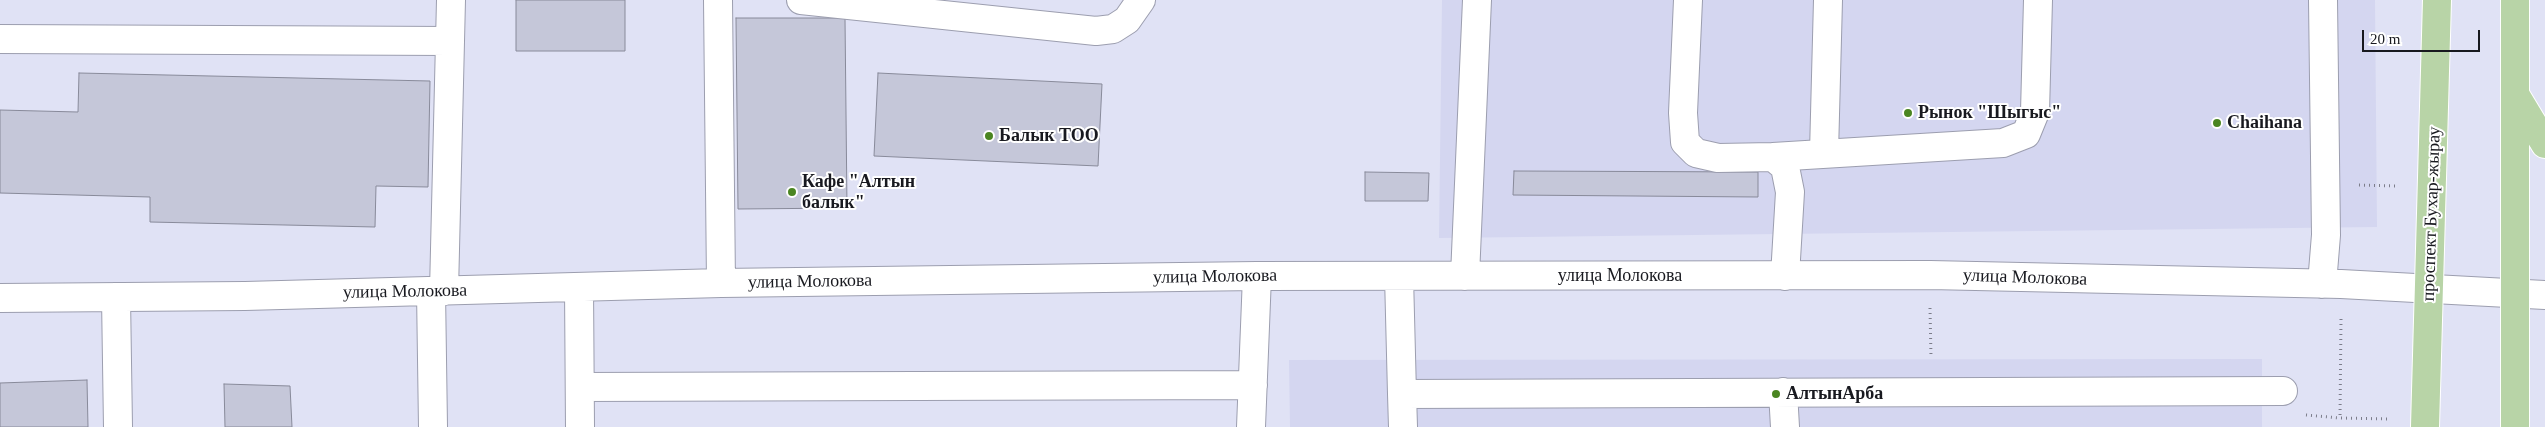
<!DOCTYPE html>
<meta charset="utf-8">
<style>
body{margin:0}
#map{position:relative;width:2545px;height:427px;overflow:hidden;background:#e0e2f5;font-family:"Times New Roman",serif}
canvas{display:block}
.scale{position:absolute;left:2362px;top:30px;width:118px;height:22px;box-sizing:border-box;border:2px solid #18191f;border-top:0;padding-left:6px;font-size:15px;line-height:18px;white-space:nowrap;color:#18191f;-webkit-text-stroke:4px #fff;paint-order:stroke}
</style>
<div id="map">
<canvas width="2545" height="427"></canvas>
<div class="scale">20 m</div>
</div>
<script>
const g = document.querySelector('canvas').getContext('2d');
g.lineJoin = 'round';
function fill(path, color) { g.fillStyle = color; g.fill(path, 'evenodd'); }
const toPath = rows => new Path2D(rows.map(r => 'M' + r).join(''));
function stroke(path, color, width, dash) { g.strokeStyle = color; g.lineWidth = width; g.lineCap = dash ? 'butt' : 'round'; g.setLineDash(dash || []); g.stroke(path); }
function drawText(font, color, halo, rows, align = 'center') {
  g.font = font + ' "Times New Roman",serif'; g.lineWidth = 4; g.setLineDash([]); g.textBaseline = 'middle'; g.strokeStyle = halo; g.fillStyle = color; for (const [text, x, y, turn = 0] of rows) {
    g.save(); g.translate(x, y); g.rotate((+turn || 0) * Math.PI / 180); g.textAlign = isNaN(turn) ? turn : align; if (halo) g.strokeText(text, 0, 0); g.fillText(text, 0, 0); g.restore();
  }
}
const built = toPath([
 [1442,0,2375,0,2377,227,1439,238],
 [2262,359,2262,427,1290,427,1289,360]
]);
const building = toPath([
 [516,0,625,0,625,51,516,51,516,0],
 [736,18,845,18,847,208,738,209,736,18],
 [79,73,430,81,428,187,376,186,375,227,150,222,150,197,0,193,0,110,78,112,79,73],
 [878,73,1102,84,1098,166,874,156,878,73],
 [1514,171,1758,172,1758,197,1513,195,1514,171],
 [1365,172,1429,173,1428,201,1365,201,1365,172],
 [87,380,88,427,0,427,0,383,87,380],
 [224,384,290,386,292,427,225,427,224,384]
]);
const path = toPath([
 [2359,185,2398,186],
 [1930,308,1931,357],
 [2341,319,2340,418,2390,419],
 [2306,415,2340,418]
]);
const minor = toPath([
 [718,0,721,283],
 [801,0,1096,31,1113,29,1127,20,1141,0],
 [1688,0,1683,113,1685,142,1696,153,1718,158,1773,157,1785,167,1790,192,1785,276],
 [0,39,450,41],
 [1824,153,1828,0],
 [1773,157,2003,143,2026,134,2035,112,2038,0],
 [1399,276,1402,394],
 [1465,276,1477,0],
 [2322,284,2326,235,2323,0],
 [579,287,580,427],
 [431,291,433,427],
 [444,291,451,0],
 [116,297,118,427],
 [0,298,245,296,721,283,1257,276,1930,275,2341,284,2545,295],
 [580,387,1253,385],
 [1783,392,1785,427],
 [1251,427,1257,276],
 [1403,427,1402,394,2283,391]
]);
const major = toPath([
 [2516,96,2545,144],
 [2425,427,2437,0],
 [2515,427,2515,0]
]);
const markers = [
 [1908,113,5,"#4a8521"],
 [2217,123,5,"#4a8521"],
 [989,136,5,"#4a8521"],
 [792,192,5,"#4a8521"],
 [1776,394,5,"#4a8521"]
];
const poiNames = [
 ["Рынок \"Шыгыс\"",1918,113],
 ["Chaihana",2227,123],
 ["Балык ТОО",999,136],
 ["Кафе \"Алтын",802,182],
 ["балык\"",802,203],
 ["АлтынАрба",1786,394]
];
const streetNames = [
 ["проспект Бухар-жырау",2432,214,-88],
 ["улица Молокова",1620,276],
 ["улица Молокова",1215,277,-1],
 ["улица Молокова",2025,278,2],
 ["улица Молокова",810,282,-1],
 ["улица Молокова",405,292,-1]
];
fill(built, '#d4d6f0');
fill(building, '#c5c7d9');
stroke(building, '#888a9a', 1);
stroke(minor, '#9c9eaf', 30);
stroke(major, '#fff', 30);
stroke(path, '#7c7d8a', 3, [1, 4]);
stroke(minor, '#fff', 28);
stroke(major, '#b8d4a7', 28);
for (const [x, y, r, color] of markers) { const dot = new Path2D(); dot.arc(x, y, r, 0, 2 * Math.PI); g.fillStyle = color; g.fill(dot); stroke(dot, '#fff', 2); }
drawText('bold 18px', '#18191f', '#fff', poiNames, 'left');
drawText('18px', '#18191f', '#fff', streetNames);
</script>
